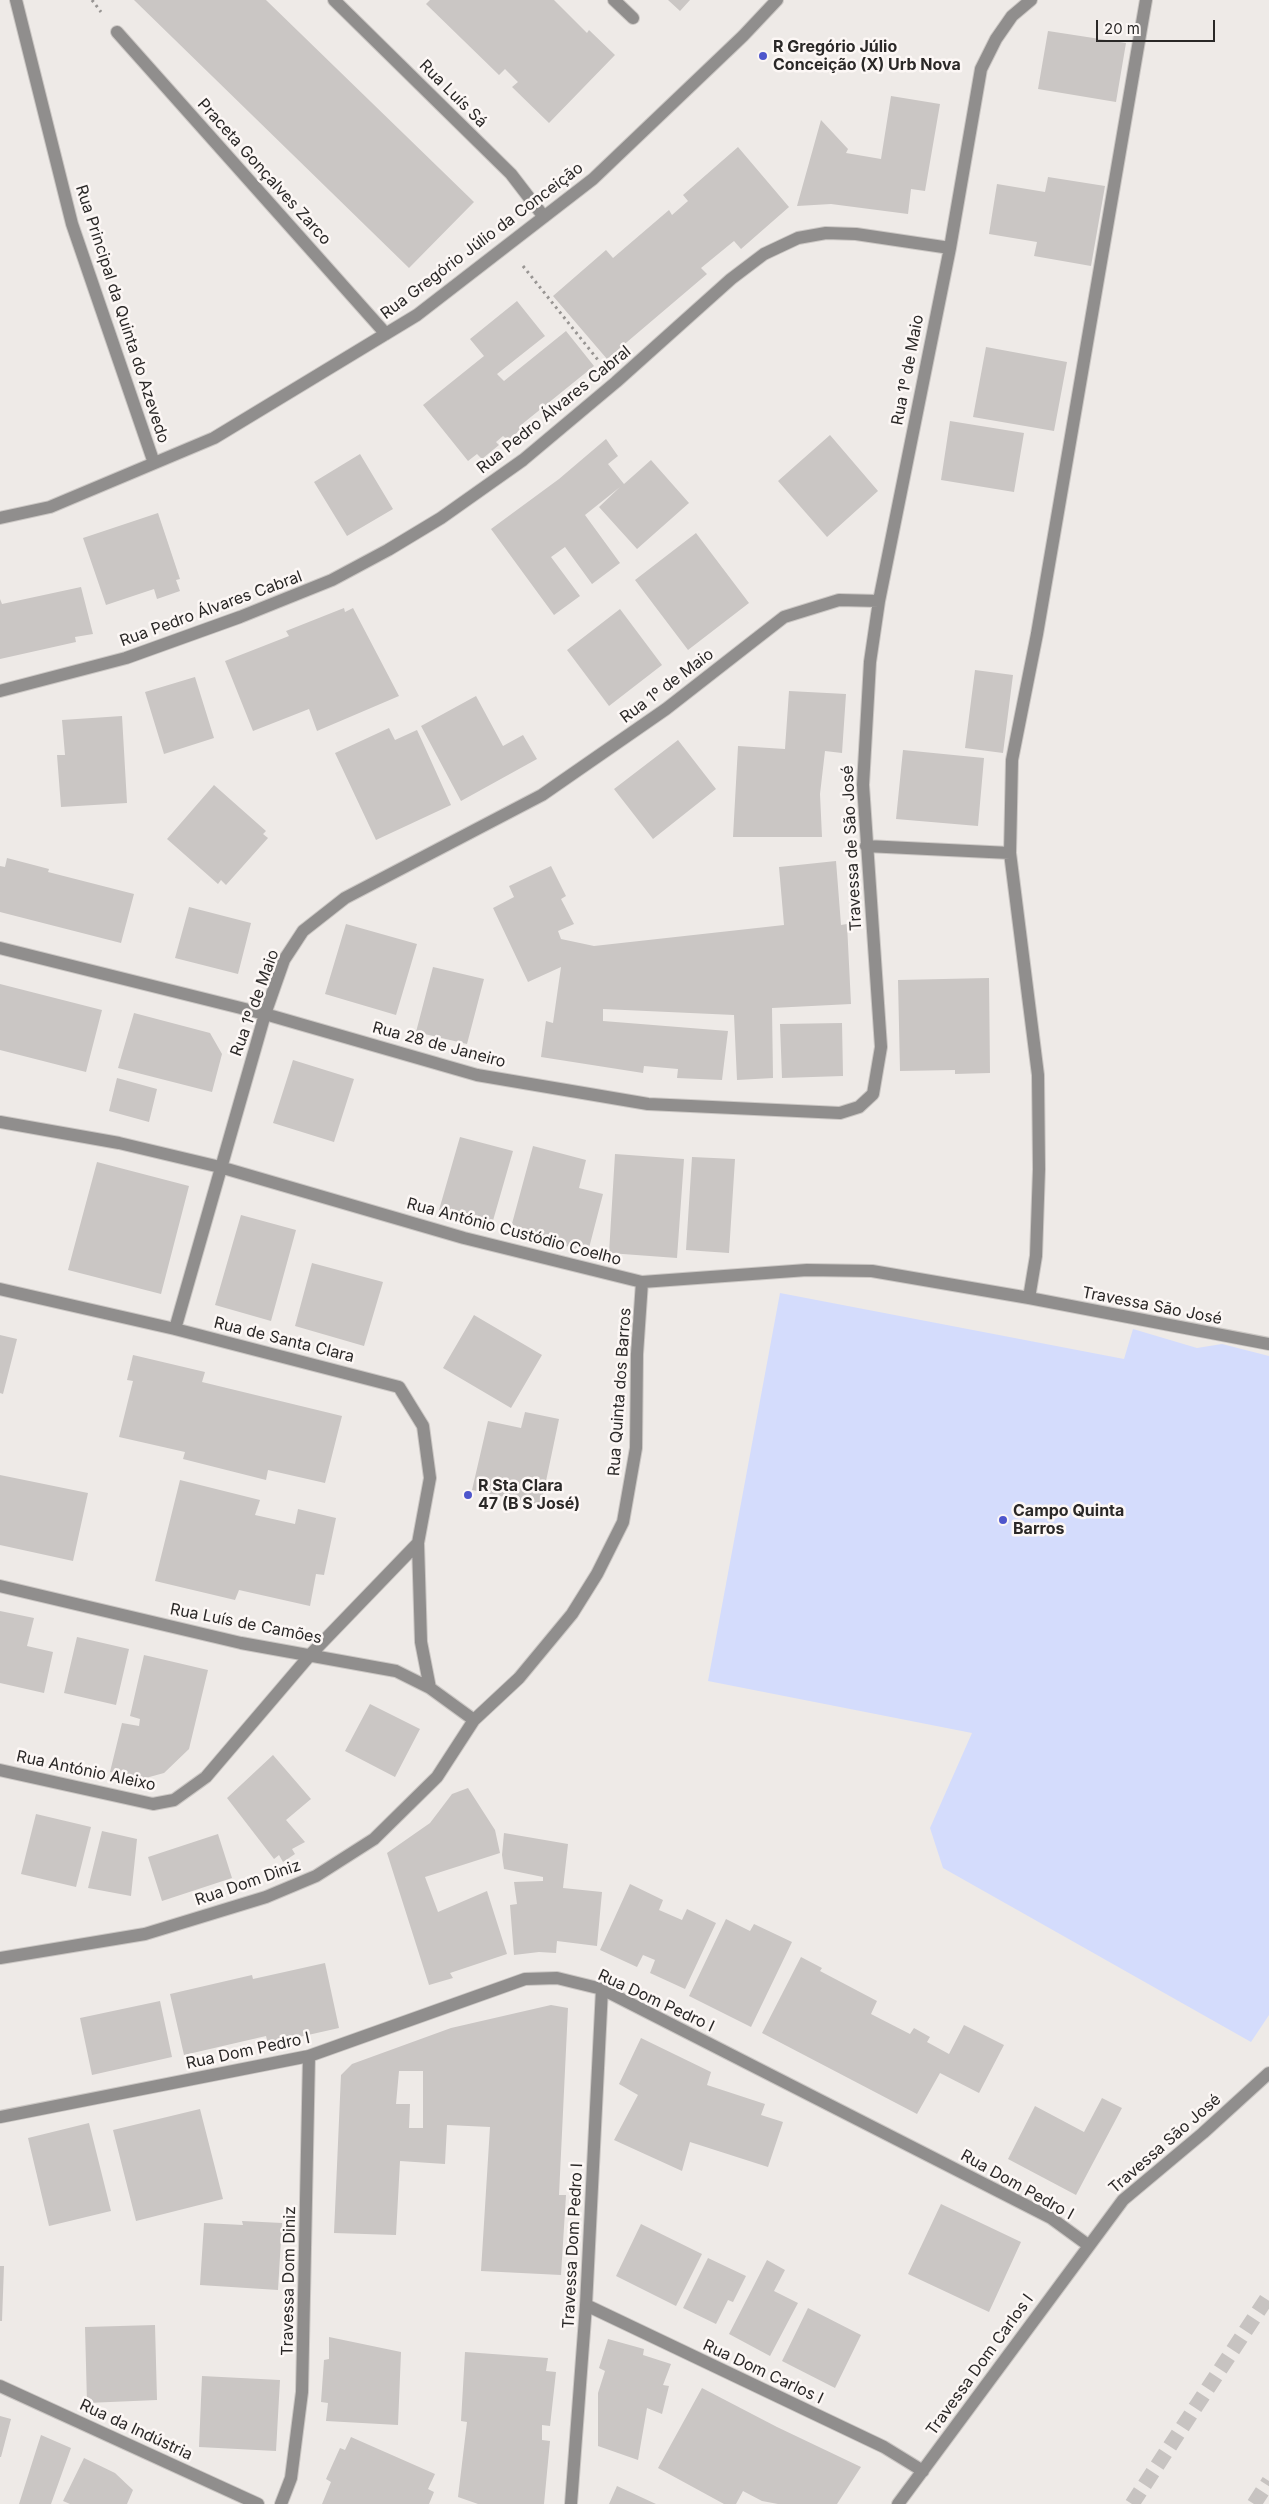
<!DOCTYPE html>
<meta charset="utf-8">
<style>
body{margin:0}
#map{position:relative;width:1269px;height:2504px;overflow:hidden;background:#eeeae7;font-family:Inter,sans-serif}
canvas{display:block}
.scale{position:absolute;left:1096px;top:20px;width:119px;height:22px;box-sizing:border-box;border:2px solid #2a2827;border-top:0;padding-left:6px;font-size:15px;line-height:18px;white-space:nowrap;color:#2a2827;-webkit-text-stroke:4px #fcf7f5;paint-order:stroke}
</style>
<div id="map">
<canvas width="1269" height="2504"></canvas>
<div class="scale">20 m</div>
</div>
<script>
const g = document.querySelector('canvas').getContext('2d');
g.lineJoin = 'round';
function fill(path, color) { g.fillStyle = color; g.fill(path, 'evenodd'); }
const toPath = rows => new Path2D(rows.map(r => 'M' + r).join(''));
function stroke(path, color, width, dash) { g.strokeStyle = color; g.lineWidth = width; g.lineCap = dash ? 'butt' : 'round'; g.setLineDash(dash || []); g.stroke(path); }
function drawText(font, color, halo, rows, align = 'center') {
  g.font = font + ' Inter,sans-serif'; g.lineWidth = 5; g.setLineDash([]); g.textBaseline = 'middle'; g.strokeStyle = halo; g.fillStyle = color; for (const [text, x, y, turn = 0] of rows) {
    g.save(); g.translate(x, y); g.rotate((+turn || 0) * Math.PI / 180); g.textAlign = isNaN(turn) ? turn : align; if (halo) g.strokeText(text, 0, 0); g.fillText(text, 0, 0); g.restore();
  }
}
const green = toPath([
 [780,1293,1124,1359,1133,1329,1197,1348,1222,1344,1269,1356,1269,2015,1251,2042,943,1868,930,1828,972,1733,708,1681]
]);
const building = toPath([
 [134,0,266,0,474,202,409,268],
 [430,0,554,0,587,33,589,30,615,55,549,123,512,87,518,82,505,69,499,75,426,4],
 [668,0,690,0,680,11],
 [1048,31,1126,43,1116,102,1038,89],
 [891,96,940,104,925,191,911,189,908,214,831,204,797,206,821,120,848,149,846,153,881,159],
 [738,147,789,207,741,249,734,241,701,268,707,274,607,359,553,296,606,250,613,258,669,210,672,215,688,201,683,195],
 [1048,177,1105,186,1091,266,1034,256,1037,242,989,234,997,184,1045,192],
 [517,301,545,336,497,374,504,381,566,331,594,366,521,425,523,428,508,440,503,436,496,442,499,445,482,459,477,454,468,461,423,405,484,356,470,339],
 [986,347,1067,362,1054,431,973,417],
 [950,421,1024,433,1014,492,941,480],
 [830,435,878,491,827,537,778,481],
 [606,439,618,456,608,464,624,484,651,460,689,503,637,549,599,507,620,487,585,515,620,563,592,584,565,547,551,557,580,596,554,615,491,529,559,479],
 [360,454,393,509,347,536,314,482],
 [158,513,180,579,176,580,180,591,157,599,154,589,106,605,83,538],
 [696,533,749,603,688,650,635,580],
 [81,587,93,634,75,637,76,642,0,659,0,599,2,604],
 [344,608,345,612,353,608,399,696,317,731,309,709,253,731,225,661,289,636,286,631],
 [620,609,662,665,609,706,567,650],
 [975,670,1013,675,1003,753,965,748],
 [195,677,214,738,164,754,145,692],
 [789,691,846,694,842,753,825,751,820,794,822,837,733,837,738,746,785,749],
 [476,696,503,746,523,735,537,759,461,801,421,726],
 [122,716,127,803,61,807,57,755,65,755,62,720],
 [389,728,395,740,417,730,451,805,376,840,335,753],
 [678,740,716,789,653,839,614,789],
 [903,750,984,758,978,826,896,819],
 [214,785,266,831,263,834,268,838,226,885,221,880,218,884,167,839],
 [7,858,49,869,48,872,134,894,121,943,0,912,0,866,5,867],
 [836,861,841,925,847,924,851,1004,772,1008,773,1078,737,1080,734,1015,603,1009,603,1021,728,1031,722,1080,677,1078,678,1069,644,1066,643,1073,541,1057,546,1021,553,1023,561,967,528,982,493,908,514,897,509,886,551,866,566,896,561,899,574,924,558,931,561,939,594,946,784,925,779,867],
 [189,907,251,923,238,974,175,958],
 [346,924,417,944,396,1015,325,994],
 [433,967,484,979,467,1044,416,1032],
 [989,978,990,1073,955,1074,955,1070,900,1071,898,980],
 [0,984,102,1010,86,1072,0,1050],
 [134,1013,210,1033,222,1054,212,1092,118,1068],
 [842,1023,843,1076,782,1078,780,1024],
 [293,1060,354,1079,334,1142,273,1123],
 [117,1078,157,1089,149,1122,109,1111],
 [460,1137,513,1151,492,1224,439,1210],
 [533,1146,586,1160,579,1188,603,1194,588,1252,510,1231],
 [615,1154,684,1159,677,1258,609,1253],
 [692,1157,735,1159,729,1253,686,1250],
 [97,1162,189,1186,161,1294,68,1270],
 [241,1215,296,1230,271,1321,215,1305],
 [312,1263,383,1282,364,1346,295,1326],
 [474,1315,542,1355,511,1408,443,1368],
 [0,1335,17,1339,3,1394,0,1393],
 [133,1355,205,1372,202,1382,342,1416,325,1483,268,1470,266,1480,183,1459,185,1452,119,1437,133,1381,127,1380],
 [525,1412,559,1419,541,1505,472,1490,488,1421,521,1428],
 [0,1475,88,1493,73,1561,0,1545],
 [180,1480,260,1500,255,1515,295,1524,298,1509,336,1518,324,1575,316,1574,310,1606,239,1590,235,1600,155,1581],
 [0,1611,34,1618,27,1646,53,1652,44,1693,0,1683],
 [77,1637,129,1649,116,1705,64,1693],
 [144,1655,208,1670,189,1749,164,1773,142,1779,110,1772,122,1723,139,1726,140,1719,130,1716],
 [370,1704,420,1729,395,1777,345,1751],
 [273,1755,311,1799,286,1820,305,1842,292,1849,295,1854,283,1862,279,1855,274,1859,227,1798],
 [468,1788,495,1830,500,1853,425,1877,438,1912,487,1891,507,1954,450,1973,453,1978,429,1985,387,1853,430,1823,452,1794],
 [36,1814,91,1827,76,1887,21,1874],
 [102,1831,137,1839,131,1896,88,1888],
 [504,1833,568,1844,563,1888,602,1892,597,1946,557,1941,556,1953,539,1952,514,1955,510,1905,517,1904,514,1882,543,1881,543,1877,504,1869,502,1855],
 [218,1834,232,1878,162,1901,148,1857],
 [630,1884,663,1900,659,1910,682,1920,687,1909,716,1923,685,1989,650,1973,655,1960,643,1955,637,1967,600,1950],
 [726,1919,750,1931,754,1924,792,1942,751,2027,689,1996],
 [801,1957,822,1968,820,1971,877,2001,871,2014,910,2034,914,2028,930,2037,927,2042,949,2054,964,2025,1004,2045,979,2093,940,2073,917,2114,762,2033],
 [325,1963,339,2028,268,2044,266,2036,184,2055,170,1994,252,1975,253,1979],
 [160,2001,172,2057,92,2075,80,2018],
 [551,2005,568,2008,559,2195,566,2195,561,2275,481,2271,490,2127,447,2125,445,2164,400,2161,396,2235,334,2233,341,2075,352,2064,451,2028],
 [399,2071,423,2071,423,2128,409,2128,410,2104,396,2104],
 [641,2038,711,2072,707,2085,765,2104,761,2115,783,2122,768,2167,690,2142,682,2171,614,2140,638,2095,619,2084],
 [1102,2098,1122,2108,1076,2195,1008,2159,1035,2106,1084,2132],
 [200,2109,223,2199,136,2221,113,2130],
 [89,2123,111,2211,49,2226,28,2138],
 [941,2204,1021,2242,989,2312,908,2274],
 [242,2221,282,2223,278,2290,200,2285,204,2223,243,2225],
 [641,2224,702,2254,676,2306,616,2276],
 [708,2258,746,2276,733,2302,728,2300,716,2324,683,2308],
 [767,2260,785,2270,774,2291,798,2303,770,2356,729,2334],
 [0,2266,4,2266,2,2321,0,2321],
 [808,2308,861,2335,835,2388,782,2361],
 [155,2325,157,2400,87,2403,85,2327],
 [329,2337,401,2352,398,2425,326,2421,328,2403,321,2402,324,2360,329,2359],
 [608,2339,644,2349,643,2355,671,2364,663,2385,669,2386,662,2414,647,2408,638,2460,598,2446,598,2393,605,2371,599,2368],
 [465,2352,548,2358,546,2371,556,2372,550,2426,542,2425,542,2440,550,2441,544,2504,478,2504,458,2497,467,2422,461,2421],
 [202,2376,280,2380,276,2451,199,2447],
 [702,2388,777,2427,861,2467,837,2504,778,2504,762,2501,743,2491,736,2504,724,2504,658,2468],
 [0,2416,11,2419,1,2457,0,2457],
 [41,2435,71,2448,51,2504,19,2504],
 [351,2437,435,2474,428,2489,434,2492,429,2504,322,2504,331,2482,326,2479,340,2448,345,2450],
 [84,2458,115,2473,133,2490,127,2504,70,2504,63,2501],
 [617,2486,656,2504,609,2504]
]);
const highwayTunnel = toPath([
 [1132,2504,1269,2295],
 [1254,2504,1269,2481]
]);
const path = toPath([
 [92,0,101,12],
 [523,266,598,360]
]);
const minor = toPath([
 [16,0,72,224,154,463],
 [334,0,511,174,544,217],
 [614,0,633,18],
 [117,32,386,334],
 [0,518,50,507,214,438,417,315,593,179,743,36,777,0],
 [0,691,126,658,240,617,332,580,388,550,441,518,523,460,616,382,731,279,764,254,798,238,826,233,856,234,950,248],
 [866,846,1010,853],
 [0,948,265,1014,477,1075,648,1104,840,1113,859,1107,873,1094,881,1047,863,785,870,662,879,601,950,248,981,69,996,39,1012,16,1031,0],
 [0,1122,119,1143,220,1167,464,1238,642,1282,807,1270,872,1271,1029,1298,1269,1344],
 [0,1289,175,1329,399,1387,423,1426,430,1478,418,1543,421,1642,430,1688],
 [1029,1298,1036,1256,1039,1169,1038,1075,1010,853,1012,760,1037,634,1146,0],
 [175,1329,265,1014,284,960,303,931,345,898,542,795,666,709,784,617,839,600,879,601],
 [0,1586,241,1643,396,1671,430,1688,474,1720],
 [0,1770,153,1804,174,1800,206,1777,311,1654,418,1543],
 [0,1958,145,1934,266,1897,316,1876,374,1839,437,1777,474,1720,519,1678,572,1614,597,1574,623,1522,636,1448,637,1354,642,1282],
 [0,2117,309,2056,525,1979,557,1978,602,1989,1051,2218,1088,2245],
 [586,2305,884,2447,923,2471],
 [0,2386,258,2504],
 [281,2504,291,2478,302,2392,309,2056],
 [571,2504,586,2305,602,1989],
 [898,2504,1123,2200,1203,2133,1269,2073]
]);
const markers = [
 [763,56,5,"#4e56cc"],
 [468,1495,5,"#4e56cc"],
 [1003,1520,5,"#4e56cc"]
];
const poiNames = [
 ["R Gregório Júlio",773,47],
 ["Conceição (X) Urb Nova",773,65],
 ["R Sta Clara",478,1486],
 ["47 (B S José)",478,1504],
 ["Campo Quinta",1013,1511],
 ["Barros",1013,1529]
];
const streetNames = [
 ["Rua Luís Sá",453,94,45],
 ["Praceta Gonçalves Zarco",264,172,48],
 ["Rua Gregório Júlio da Conceição",482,241,-37],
 ["Rua Principal da Quinta do Azevedo",122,314,72],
 ["Rua 1º de Maio",908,370,-79],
 ["Rua Pedro Álvares Cabral",554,410,-39],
 ["Rua Pedro Álvares Cabral",211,609,-20],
 ["Rua 1º de Maio",667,686,-37],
 ["Travessa de São José",852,848,-93],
 ["Rua 1º de Maio",255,1003,-70],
 ["Rua 28 de Janeiro",439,1045,15],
 ["Rua António Custódio Coelho",514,1232,15],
 ["Travessa São José",1152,1306,11],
 ["Rua de Santa Clara",284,1340,14],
 ["Rua Quinta dos Barros",620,1392,-86],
 ["Rua Luís de Camões",246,1624,11],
 ["Rua António Aleixo",86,1771,12],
 ["Rua Dom Diniz",248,1883,-19],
 ["Rua Dom Pedro I",656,2001,25],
 ["Rua Dom Pedro I",248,2051,-12],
 ["Travessa São José",1165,2144,-41],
 ["Rua Dom Pedro I",1017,2185,29],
 ["Travessa Dom Pedro I",573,2246,-87],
 ["Travessa Dom Diniz",289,2281,-89],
 ["Travessa Dom Carlos I",980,2365,-54],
 ["Rua Dom Carlos I",763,2372,25],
 ["Rua da Indústria",136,2430,25]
];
fill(green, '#d4dcfc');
fill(building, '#cac6c4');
stroke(highwayTunnel, '#c7c3c1', 15, [15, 8]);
stroke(minor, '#cbc7c4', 14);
stroke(path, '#989593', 3, [2.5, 4]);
stroke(minor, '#908e8d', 12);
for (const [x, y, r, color] of markers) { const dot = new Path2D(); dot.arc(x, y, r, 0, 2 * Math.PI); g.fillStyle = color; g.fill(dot); stroke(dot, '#fcf7f5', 2); }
drawText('bold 16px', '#2a2827', '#fcf7f5', poiNames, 'left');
drawText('16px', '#2a2827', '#fcf7f5', streetNames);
</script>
